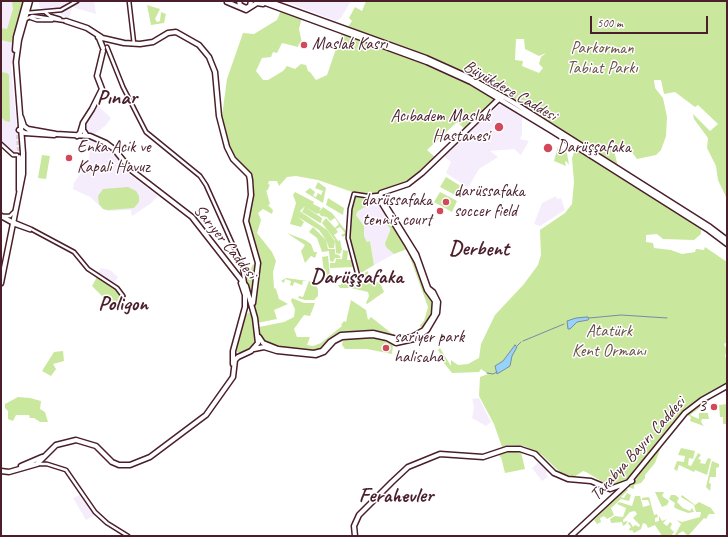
<!DOCTYPE html>
<meta charset="utf-8">
<style>
body{margin:0}
#map{position:relative;width:728px;height:537px;overflow:hidden;background:#fff;font-family:Caveat,sans-serif}
canvas{display:block}
.frame{position:absolute;inset:0;border:2px solid #4a1f2b;pointer-events:none}
.scale{position:absolute;left:590px;top:16px;width:118px;height:18px;box-sizing:border-box;border:2px solid #4a1f2b;border-top:0;padding-left:5px;font-size:12px;line-height:14px;white-space:nowrap;color:#4a1f2b;-webkit-text-stroke:3px #fff;paint-order:stroke}
</style>
<div id="map">
<canvas width="728" height="537"></canvas>
<div class="frame"></div>
<div class="scale">500 m</div>
</div>
<script>
const g = document.querySelector('canvas').getContext('2d');
g.lineJoin = 'round';
function fill(path, color) { g.fillStyle = color; g.fill(path, 'evenodd'); }
const toPath = rows => new Path2D(rows.map(r => 'M' + r).join(''));
function stroke(path, color, width, dash) { g.strokeStyle = color; g.lineWidth = width; g.lineCap = dash ? 'butt' : 'round'; g.setLineDash(dash || []); g.stroke(path); }
function drawText(font, color, halo, rows, align = 'center') {
  g.font = font + ' Caveat,sans-serif'; g.lineWidth = 3; g.setLineDash([]); g.textBaseline = 'middle'; g.strokeStyle = halo; g.fillStyle = color; for (const [text, x, y, turn = 0] of rows) {
    g.save(); g.translate(x, y); g.rotate((+turn || 0) * Math.PI / 180); g.textAlign = isNaN(turn) ? turn : align; if (halo) g.strokeText(text, 0, 0); g.fillText(text, 0, 0); g.restore();
  }
}
const built = toPath([
 [1,1,24,1,14,46,13,63,11,65,19,150,16,148,16,153,14,154,1,142],
 [38,1,94,1,96,14,72,7,69,19,56,11,40,8],
 [284,1,351,1,341,18,336,21],
 [505,103,522,114,522,134,520,139,529,141,521,155,514,149,490,151,498,157,479,169,468,188,446,173,451,162,443,155,501,104],
 [96,104,111,118,105,126,93,135,90,134,86,132,84,125],
 [80,138,97,141,111,150,129,174,158,196,150,204,132,216,131,210,108,211,103,209,90,197,73,189,74,183,88,162,90,151,80,147],
 [556,196,557,199,561,198,565,210,540,226,534,224,542,203],
 [377,200,388,214,390,231,385,244,394,254,374,265,370,241,367,242,364,236,364,226,356,215,358,211],
 [101,268,110,270,118,277,113,284,98,274],
 [479,398,491,422,486,426,472,418,474,407,472,399],
 [541,460,549,471,546,473,548,477,542,481,532,468],
 [82,494,96,515,86,520,73,498]
]);
const green = toPath([
 [12,1,24,1,14,43,1,40,1,28,7,29,13,9],
 [366,1,727,1,727,199,718,180,716,166,707,148,708,138,694,119,693,114,710,131,718,124,698,105,695,107,675,92,664,94,661,80,654,80,655,88,663,98,667,117,666,136,661,150,656,155,637,159,631,151,619,148,612,142,618,167,511,99,512,94,507,92,506,96,446,65,390,43,389,40,385,41,347,28,352,21,349,18,355,7,362,11],
 [516,39,524,39,525,49,539,56,546,53,541,57,539,64,543,68,539,73,522,66,523,61,515,60],
 [147,5,160,9,155,19,157,22,160,21,161,12,166,14,164,23,151,25],
 [281,10,302,17,299,29,302,43,299,44,298,47,282,43,277,53,273,52,271,57,262,58,256,71,263,80,268,80,283,71,287,66,295,69,301,64,306,65,308,71,310,72,316,80,327,75,336,49,340,46,338,43,342,33,449,73,490,94,495,97,496,100,466,130,457,122,427,150,436,158,408,184,385,192,366,194,355,193,318,180,296,176,287,177,279,186,277,181,269,181,268,184,270,185,267,191,266,190,270,204,268,205,273,210,272,214,263,209,258,213,261,220,257,233,272,252,276,261,273,272,274,288,276,289,279,299,288,304,274,310,277,319,257,323,254,304,260,264,259,253,248,224,254,184,250,171,240,165,231,154,224,130,222,116,227,79,243,33,254,34,277,20],
 [1,72,7,73,9,75,10,122,5,121,1,117],
 [558,147,561,148,567,153,569,165,566,161,565,162,566,166,554,161],
 [576,147,701,229,701,234,694,240,663,239,657,234,646,235,646,242,653,243,654,248,671,250,682,254,695,252,696,249,704,250,705,247,727,262,727,342,724,344,727,350,725,356,727,360,727,383,708,394,684,412,666,432,634,474,624,481,613,485,603,482,586,472,583,471,574,477,561,473,541,454,524,446,509,445,502,447,494,424,479,396,480,377,488,374,481,369,479,372,452,373,439,357,441,355,438,350,440,348,451,366,451,360,458,365,468,364,479,358,481,344,495,315,524,284,538,265,541,255,540,230,565,213,572,204,574,182,572,158],
 [42,155,50,156,46,179,38,178],
 [446,177,464,188,459,197,440,187],
 [318,182,326,188,323,203,305,192,310,188,315,192,313,196,316,197,318,193,321,195,323,191,315,188],
 [128,187,136,191,139,196,139,202,134,208,108,210,103,209,99,204,98,196,103,189],
 [295,192,314,202,313,204,321,208,319,212,323,207,332,213,346,231,346,235,343,237,341,235,345,233,340,227,336,229,338,232,334,235,338,241,340,240,342,250,340,254,336,253,335,240,322,223,326,218,335,228,339,224,335,218,330,221,327,217,321,216,319,213,317,214,305,207,322,218,321,223,320,223,302,212,305,206,300,211,301,212,327,230,335,241,334,248,329,248,326,240,319,230,298,217,304,222,301,227,290,224,296,203,293,195],
 [440,192,457,201,452,212,434,202],
 [354,195,367,198,372,203,358,211,356,215,364,226,364,236,367,242,370,241,374,265,361,273,355,261,349,237,350,210],
 [328,198,344,208,343,215,326,205],
 [388,214,409,248,434,305,433,315,422,331,420,325,424,321,428,307,407,249,394,254,386,247,385,243,390,231,390,228,384,222],
 [313,227,326,240,328,249,335,249,335,254,339,255,341,258,335,258,333,262,330,261,329,251,322,252,317,238,309,232],
 [287,233,305,240,311,244,314,252,317,252,315,258,311,256,305,263,301,251,305,245],
 [343,250,348,251,347,260,353,260,355,267,330,268,330,263,335,263,336,259,342,259],
 [328,256,330,275,325,279,322,257],
 [253,264,256,266,251,293,246,278],
 [368,271,369,280,380,283,384,292,367,304,366,303,369,296,368,292,351,288,340,288,338,285,341,285,341,279,334,278,333,283,327,280,331,276,337,275,358,281,365,278,363,274],
 [97,277,117,291,121,297,119,302,107,301,92,286],
 [286,278,315,282,318,290,318,296,314,300,305,300,298,298,299,296,303,297,309,281,303,281,302,285,294,282,293,286,290,285,291,281,285,279,284,283,281,281],
 [292,298,304,303,315,303,310,316,304,315,294,329,297,337,310,337,307,345,313,346,321,343,342,326,341,325,344,321,346,322,351,300,366,310,368,320,371,317,391,333,400,337,399,338,377,333,374,329,370,332,355,332,315,353,284,350,261,340,259,327,284,322,294,317,295,309,291,301],
 [249,312,252,316,257,342,253,347,240,353,237,352,236,349,246,315],
 [362,337,390,341,393,345,392,354,367,349,345,349,342,345,343,339],
 [63,351,64,361,53,364,56,369,51,376,42,371,54,352],
 [715,396,690,415,699,419,699,413,708,413,709,419,702,419,701,422,704,426,690,421,691,417,687,415],
 [18,397,30,398,41,401,40,409,45,412,48,422,40,422,34,418,30,418,29,415,16,415,13,421,8,419,8,411,5,408,5,404],
 [727,404,727,424,723,424,723,417,720,417,719,405],
 [660,446,661,447,655,463,645,475,645,478,641,483,634,485,634,489,631,488,629,487,631,484],
 [681,448,695,451,693,459,689,458,688,465,691,466,698,453,701,455,698,459,701,460,700,463,705,464,708,458,711,459,707,475,695,470,694,472,679,465,677,471,674,469,677,461,684,462,685,456,678,455],
 [516,450,521,452,525,469,505,473,501,457,500,457,499,454],
 [712,461,719,464,719,467,716,468,716,477,710,477,709,483,711,484,710,491,706,487],
 [626,489,628,490,621,497,624,498,627,493,631,495,629,501,621,499,611,508,614,515,607,519,604,516,600,518,601,522,597,524,594,520],
 [655,492,664,492,662,496,669,501,667,505,662,507],
 [671,495,675,495,679,498,677,502,683,508,690,511,692,508,694,512,688,513,677,509,674,507,675,503,669,499],
 [682,495,695,505,699,502,711,508,715,514,709,514,706,519,704,518,688,536,683,531,678,534,678,536,675,535,681,524,677,520,682,522,700,517,701,512,696,512,694,505,681,497],
 [635,496,640,496,643,507,650,505,648,500,642,500,642,498,649,497,654,515,657,514,658,517,655,518,655,522,659,521,659,516,662,521,667,519,663,523,667,526,670,522,672,524,670,528,674,532,671,536,662,536,655,525,648,528,646,524,643,523,641,529,634,533,632,530,630,531,629,529,631,527,628,523,630,522,633,527,635,525,639,527,640,525,633,518,637,514,635,511,630,512,623,520,623,522,628,521,625,525,623,526,622,522,611,523,610,519,615,516,623,517,626,508,617,504,619,502,632,506]
]);
const water = toPath([
 [587,317,589,318,588,320,577,322,570,329,568,329,567,321,576,318,587,317],
 [515,345,517,347,512,356,510,366,497,374,495,366,503,361,515,345]
]);
const stream = toPath([
 [589,318,621,315,667,318],
 [523,341,564,324],
 [516,347,521,342],
 [487,373,493,374,497,372]
]);
const majorTunnel = toPath([
 [19,157,18,135,24,132]
]);
const minor = toPath([
 [129,1,134,44],
 [232,1,233,1],
 [45,12,50,16,60,19],
 [27,13,61,10,77,1],
 [31,18,37,20,52,20],
 [26,19,32,16,66,21],
 [107,47,123,87,146,132,200,176,206,185,242,265,245,285],
 [1,144,13,155,17,155],
 [369,196,379,195],
 [1,215,12,221],
 [3,216,10,216,14,212],
 [1,217,12,223],
 [14,222,31,229,74,252,88,269,117,288,123,296],
 [13,224,30,230],
 [358,276,348,238,350,209,354,194,380,198],
 [37,464,47,464,66,470,95,512,107,523,128,536]
]);
const major = toPath([
 [239,1,240,5,246,8,250,6,251,1],
 [260,1,427,62,471,82,552,131,707,229,727,244],
 [268,1,426,58,466,76,511,101,710,227,727,240],
 [227,2,246,10,257,3,263,4],
 [66,21,87,28,101,37],
 [98,37,124,43,140,44,153,42,168,33,176,32,199,45,209,57,215,72,219,116,227,147,233,159,249,175,250,180,251,195,246,221,258,263,253,303],
 [99,38,103,48],
 [15,50,16,37,26,1],
 [83,123,92,109,102,89,97,76,103,51],
 [19,130,25,133,54,135],
 [77,136,80,133,83,123,83,130,87,136],
 [19,190,19,157],
 [380,198,381,193,408,184,422,173,501,97],
 [1,283,23,174,23,153,16,62,19,40,30,1],
 [254,349,264,347,277,351,316,355,324,352,334,341,342,337,373,335,387,338,396,343,414,339,427,330,437,313,438,302,433,292,428,288,416,254,386,206,385,198,380,198,381,202,408,246,417,262,427,290,435,301,434,315,424,330,412,337,397,339,373,333,341,335,330,342,322,351,314,353,278,349,263,343,259,337],
 [233,364,233,351,245,307,245,295,241,283],
 [21,466,42,457],
 [1,471,9,472,37,464,56,445,76,440,96,446,112,462,119,465,130,465,150,457,206,415,233,377,235,360,238,357,251,351,258,343,255,318,246,286,192,217,131,170,114,149,106,143,90,136,56,134,28,129,24,126,21,117],
 [355,536,354,526,359,515,392,482,408,467,440,454,483,457,507,449,520,449,535,454,554,473,568,479,591,481,610,489,632,481],
 [571,536,627,484,685,413,702,400,727,386]
]);
const markers = [
 [304,45,4,"#d1495b"],
 [499,127,5,"#d1495b"],
 [548,148,5,"#d1495b"],
 [69,158,4,"#d1495b"],
 [446,202,4,"#d1495b"],
 [440,211,4,"#d1495b"],
 [386,348,4,"#d1495b"],
 [714,407,4,"#d1495b"]
];
const poiNames = [
 ["Maslak Kasrı",312,45],
 ["Acıbadem Maslak",490,117,"right"],
 ["Hastanesi",490,137,"right"],
 ["Enka Acik ve",77,148],
 ["Kapali Havuz",77,168],
 ["Darüşşafaka",557,148],
 ["darüssafaka",454,192],
 ["soccer field",454,212],
 ["darüssafaka",432,201,"right"],
 ["tennis court",432,221,"right"],
 ["sariyer park",394,338],
 ["halisaha",394,358],
 ["3",706,407,"right"]
];
const parkNames = [
 ["Parkorman",602,49],
 ["Tabiat Parkı",602,69],
 ["Atatürk",609,332],
 ["Kent Ormanı",609,352]
];
const streetNames = [
 ["Büyükdere Caddesi",510,91,30],
 ["Sarıyer Caddesi",225,242,51],
 ["Tarabya Bayırı Caddesi",638,449,-48]
];
const districtNames = [
 ["Pınar",117,98],
 ["Derbent",479,249],
 ["Darüşşafaka",357,277],
 ["Poligon",123,304],
 ["Ferahevler",396,496]
];
fill(built, '#f5edfb');
fill(green, '#cae79e');
fill(water, '#97d3f8');
stroke(water, '#788ba6', 1);
stroke(stream, '#788ba6', 1);
stroke(majorTunnel, '#dbd2d5', 4, [4, 2]);
stroke(minor, '#4a1f2b', 5.5);
stroke(major, '#4a1f2b', 7);
stroke(minor, '#fff', 2.5);
stroke(major, '#fff', 4);
for (const [x, y, r, color] of markers) { const dot = new Path2D(); dot.arc(x, y, r, 0, 2 * Math.PI); g.fillStyle = color; g.fill(dot); stroke(dot, '#fff', 1.5); }
drawText('17px', '#4a1f2b', '#fff', poiNames, 'left');
drawText('17px', '#6a5148', '#fff', parkNames);
drawText('17px', '#4a1f2b', '#fff', streetNames);
drawText('bold 21px', '#4a1f2b', '#fff', districtNames);
</script>
